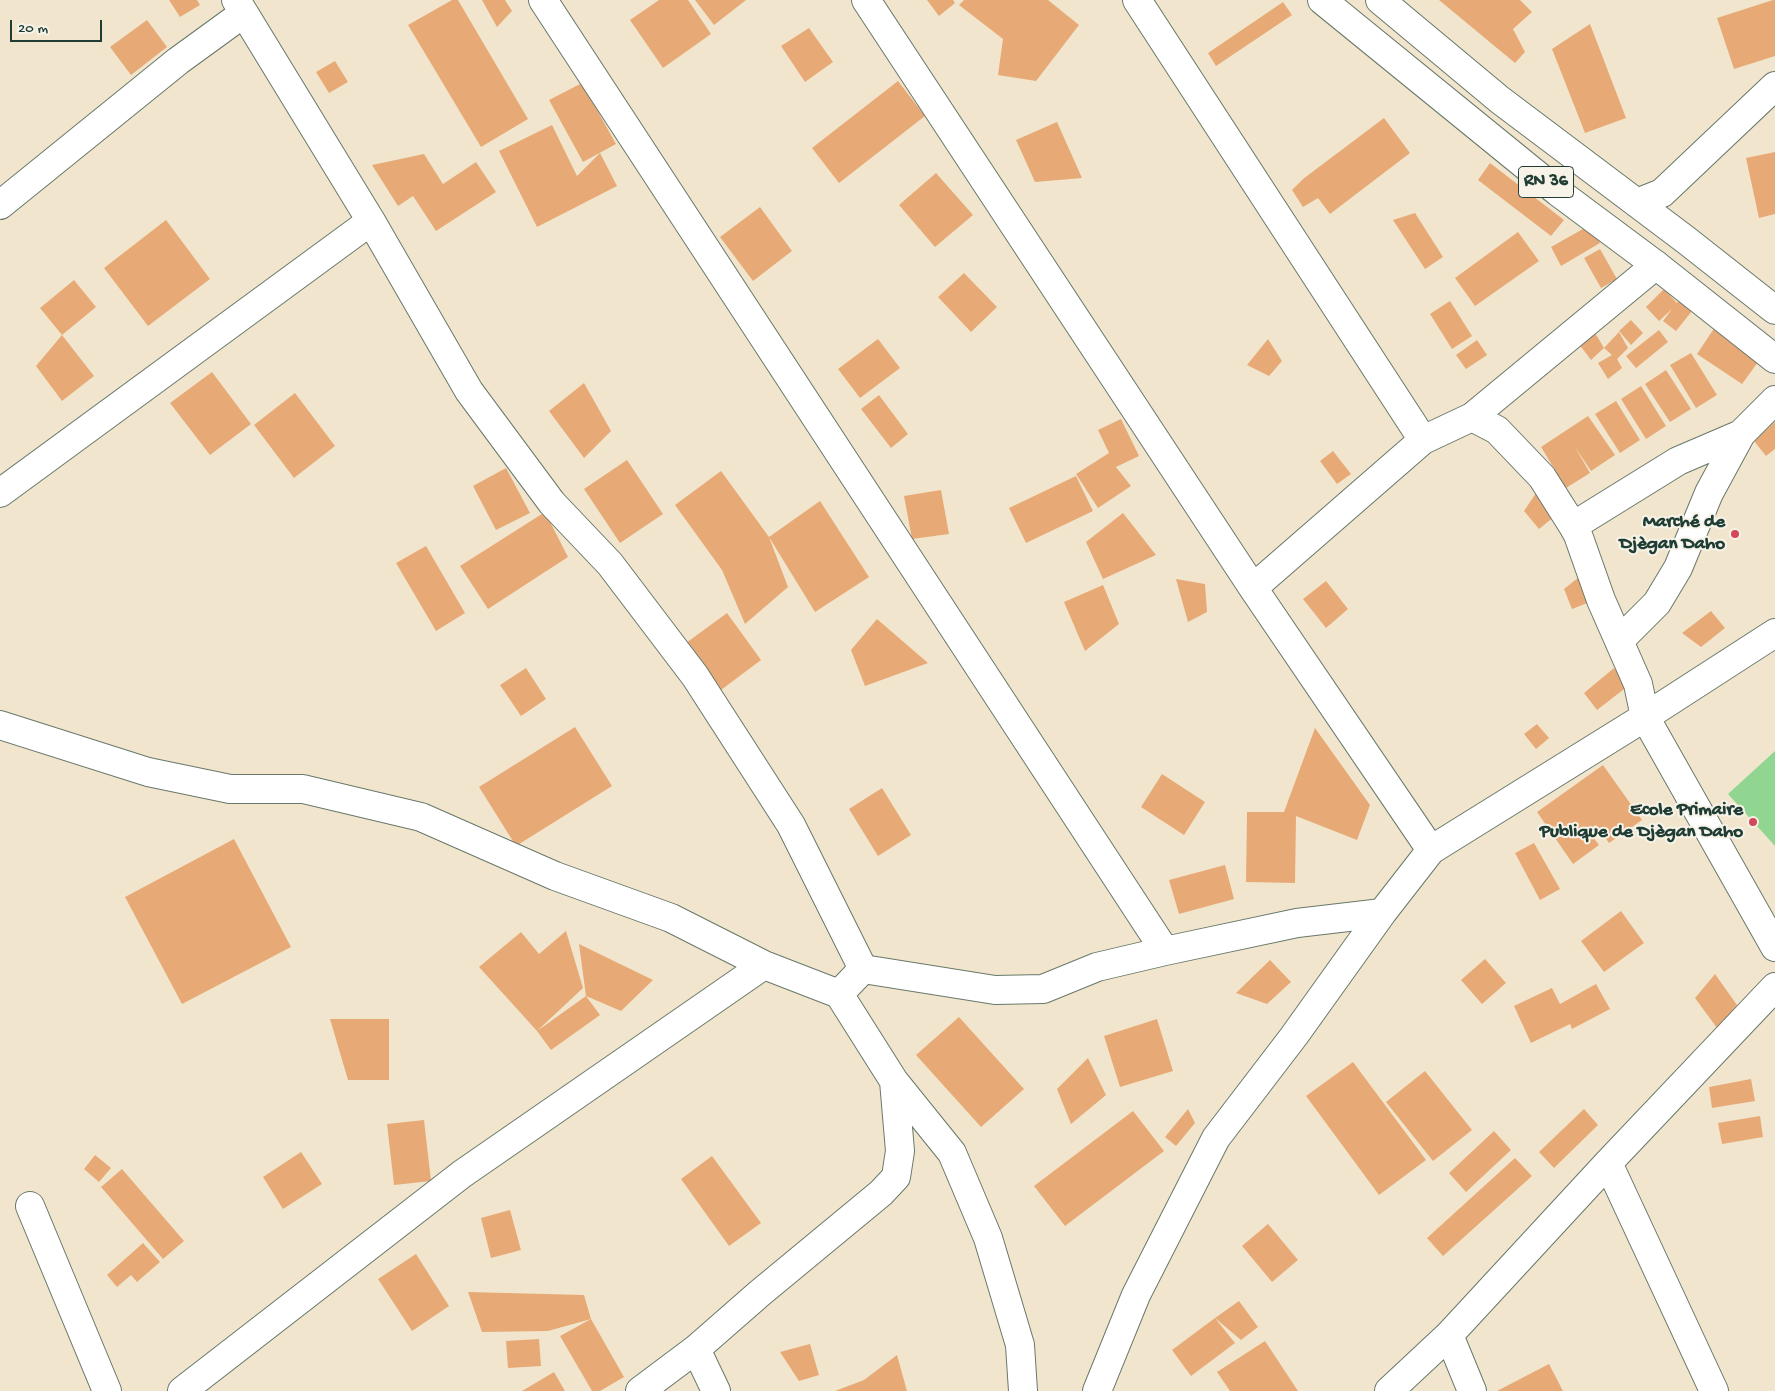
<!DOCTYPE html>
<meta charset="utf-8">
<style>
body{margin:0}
#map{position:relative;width:1775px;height:1391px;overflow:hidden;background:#f1e6cd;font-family:"Gochi Hand",sans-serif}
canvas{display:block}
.scale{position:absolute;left:10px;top:20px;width:92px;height:22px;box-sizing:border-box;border:2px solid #1f3d34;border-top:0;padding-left:6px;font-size:15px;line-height:18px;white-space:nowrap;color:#1f3d34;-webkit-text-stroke:4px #f7f3e8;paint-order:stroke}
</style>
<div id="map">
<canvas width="1775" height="1391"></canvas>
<div class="scale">20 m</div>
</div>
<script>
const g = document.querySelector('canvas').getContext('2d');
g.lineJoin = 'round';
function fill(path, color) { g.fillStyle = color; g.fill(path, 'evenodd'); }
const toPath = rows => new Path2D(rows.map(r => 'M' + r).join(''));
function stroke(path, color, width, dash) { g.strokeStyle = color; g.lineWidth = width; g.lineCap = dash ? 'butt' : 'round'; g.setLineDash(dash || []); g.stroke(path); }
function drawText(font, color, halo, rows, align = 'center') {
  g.font = font + ' "Gochi Hand",sans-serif'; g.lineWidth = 4; g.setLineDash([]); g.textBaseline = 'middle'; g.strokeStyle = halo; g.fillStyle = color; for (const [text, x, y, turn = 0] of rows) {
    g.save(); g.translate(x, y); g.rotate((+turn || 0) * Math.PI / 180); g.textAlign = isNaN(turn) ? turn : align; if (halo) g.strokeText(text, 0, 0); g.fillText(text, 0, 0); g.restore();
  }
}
const green = toPath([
 [1775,751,1775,846,1728,794]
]);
const building = toPath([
 [169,0,197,0,200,5,180,17],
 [452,0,458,0,528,119,481,147,408,25],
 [482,0,505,0,512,11,497,27],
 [659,0,688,0,711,34,663,68,630,20],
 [695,0,746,0,714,25],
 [927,0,953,0,955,3,939,16],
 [964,0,1048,0,1079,25,1036,81,998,75,1003,39,959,5],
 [1439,0,1520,0,1532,12,1513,29,1525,52,1515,63],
 [1773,0,1775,0,1775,56,1734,69,1717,18],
 [1283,2,1292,15,1216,66,1208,53],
 [147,20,167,47,131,75,110,47],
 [1590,24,1626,118,1585,133,1552,49],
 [809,28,833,62,805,82,781,46],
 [335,61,348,82,329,93,316,72],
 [898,81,925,116,839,183,812,148],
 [582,83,616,144,583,162,549,100],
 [1384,118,1410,153,1330,214,1318,198,1303,207,1292,190,1303,179],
 [1057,122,1082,178,1035,182,1016,140],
 [552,125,577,176,600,153,617,186,537,227,499,151],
 [1775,152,1775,214,1759,218,1746,158],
 [424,154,443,184,476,162,496,192,436,231,413,196,398,206,372,165],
 [1490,163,1564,220,1551,236,1478,180],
 [936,173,973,215,935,247,899,205],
 [760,207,792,251,753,281,720,237],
 [1415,213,1443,257,1425,269,1393,220],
 [166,220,210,279,148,326,104,268],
 [1590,225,1600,243,1561,266,1551,247],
 [1518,232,1539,261,1475,306,1455,278],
 [1600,249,1617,279,1601,288,1584,258],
 [964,273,997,307,971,332,938,297],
 [74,280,96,307,62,335,40,308],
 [1664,289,1677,303,1683,296,1696,306,1676,331,1663,321,1672,309,1659,321,1646,307],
 [1450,301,1472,336,1452,349,1430,314],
 [1631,320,1643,333,1631,345,1619,331],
 [1715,327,1761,358,1742,384,1697,354],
 [1592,328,1604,348,1591,360,1576,340],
 [1659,330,1668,342,1636,368,1626,356],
 [1619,332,1628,348,1617,359,1622,368,1608,379,1598,363,1612,355,1604,348],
 [62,335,94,376,62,401,36,366],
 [878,339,900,368,860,398,838,369],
 [1268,339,1282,361,1269,376,1247,365],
 [1477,340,1487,355,1466,369,1456,355],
 [1691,353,1717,395,1696,408,1670,365],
 [1666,370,1691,409,1670,422,1645,384],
 [212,372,251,424,210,455,170,403],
 [584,383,611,431,584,458,549,411],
 [1641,386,1666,426,1646,439,1621,399],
 [295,393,335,446,294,478,254,425],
 [879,395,908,434,891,448,861,409],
 [1616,401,1640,440,1620,453,1595,414],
 [1588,416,1615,455,1591,471,1575,447,1590,473,1566,488,1541,447],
 [1121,419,1139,456,1116,467,1131,486,1098,508,1076,474,1109,453,1098,430],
 [1775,422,1775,449,1766,456,1754,441],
 [1333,451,1351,474,1337,484,1320,461],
 [627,460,663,514,620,543,584,489],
 [506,468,530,513,496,530,473,486],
 [721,471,769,537,788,587,745,624,722,570,675,505],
 [1076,476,1093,511,1026,543,1009,508],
 [941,490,949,534,912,539,904,496],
 [1536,493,1555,516,1539,529,1524,511],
 [820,501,869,577,815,612,769,537],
 [545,512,568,557,488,609,460,566],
 [1123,513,1156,555,1103,579,1086,542],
 [426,546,465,613,436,631,396,563],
 [1579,577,1590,602,1572,609,1564,589],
 [1176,579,1205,584,1207,612,1188,622],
 [1326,581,1348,609,1326,628,1303,599],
 [1103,585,1119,624,1085,651,1064,602],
 [1711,611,1725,628,1701,647,1682,633],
 [727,613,761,660,721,690,686,643],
 [877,619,928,663,865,686,851,650],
 [526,668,546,699,521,716,500,685],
 [1614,668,1628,686,1597,710,1584,693],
 [1537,724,1549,738,1536,749,1524,734],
 [575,727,612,786,516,846,479,787],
 [1315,728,1370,805,1357,840,1296,816,1295,883,1246,882,1247,812,1284,812],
 [1603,765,1642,820,1609,843,1596,825,1588,830,1599,845,1573,864,1537,812],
 [1162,774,1205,802,1184,835,1141,807],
 [882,788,911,835,878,856,849,809],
 [234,839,291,947,182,1004,125,897],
 [1534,843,1560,889,1540,900,1515,853],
 [1225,865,1234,899,1179,914,1169,880],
 [1621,911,1644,943,1604,972,1581,941],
 [566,931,583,988,537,1031,479,967,521,932,539,954],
 [579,944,653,980,621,1011,586,996],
 [1485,959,1506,983,1482,1004,1461,980],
 [1270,960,1291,982,1267,1004,1236,993],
 [1715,974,1737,1005,1717,1028,1695,998],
 [1596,984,1610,1009,1572,1029,1570,1024,1531,1043,1514,1006,1552,988,1560,1004],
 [586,996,600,1015,551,1050,537,1031],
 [959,1017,1024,1089,981,1127,916,1055],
 [330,1019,389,1019,389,1080,348,1080],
 [1157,1019,1173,1071,1120,1087,1104,1036],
 [1088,1058,1106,1095,1071,1124,1057,1089],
 [1353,1062,1426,1160,1379,1195,1306,1096],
 [1425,1071,1472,1130,1433,1161,1386,1102],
 [1751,1079,1755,1101,1712,1108,1709,1087],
 [1188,1109,1195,1123,1176,1146,1165,1137],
 [1584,1109,1598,1125,1554,1168,1539,1152],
 [1133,1111,1164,1151,1065,1226,1034,1186],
 [1760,1116,1763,1137,1722,1144,1718,1123],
 [424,1120,431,1181,394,1185,387,1124],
 [1494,1131,1511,1150,1466,1192,1449,1173],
 [301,1152,322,1184,283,1209,263,1177],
 [95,1155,111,1168,99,1182,84,1169],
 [712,1156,761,1223,729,1246,681,1179],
 [1515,1158,1532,1176,1443,1256,1427,1238],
 [122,1169,184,1241,163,1259,101,1187],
 [510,1210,521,1250,491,1258,481,1218],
 [1268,1224,1298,1260,1272,1282,1242,1246],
 [143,1243,160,1262,137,1282,131,1275,117,1287,107,1275],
 [416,1254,449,1306,412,1331,378,1279],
 [468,1292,584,1295,591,1319,548,1331,482,1332],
 [1239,1301,1258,1327,1241,1340,1215,1318],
 [1215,1318,1235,1343,1191,1376,1172,1350],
 [591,1319,624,1377,600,1391,592,1391,560,1336],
 [539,1339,541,1366,508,1368,506,1341],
 [1265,1341,1298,1391,1230,1391,1217,1372],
 [810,1344,819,1375,799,1381,780,1352],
 [897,1355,907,1391,835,1391,864,1380],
 [1549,1364,1563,1391,1497,1391],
 [554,1372,565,1391,522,1391]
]);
const minor = toPath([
 [236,0,371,221,469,391,552,503,610,564,695,676,791,825,863,969],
 [543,0,1165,951],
 [866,0,1253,588,1431,850,1382,913,1294,1036,1216,1138,1136,1295,1097,1391],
 [1137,0,1423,440],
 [1637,203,1662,193,1775,86],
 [0,205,178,61,244,13],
 [1472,417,1497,430,1542,477,1573,526,1578,535,1601,600,1638,684,1645,717,1775,947],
 [0,493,371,221],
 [1573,526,1678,461,1741,434,1775,400],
 [1253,588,1423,440,1472,417,1656,265],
 [1619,641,1657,603,1678,568,1709,493,1741,434],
 [0,725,148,772,230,789,303,789,421,817,555,876,671,918,764,965,839,994,863,969,995,990,1043,989,1097,967,1165,951,1297,923,1382,913],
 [1431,850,1645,717,1775,633],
 [839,994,894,1081,952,1153,988,1238,1020,1345,1023,1391],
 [1608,1163,1714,1391],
 [30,1206,107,1391],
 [1449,1335,1472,1391],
 [696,1349,716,1391],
 [182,1391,462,1174,764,965],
 [640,1391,696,1349,760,1293,881,1193,896,1177,900,1151,894,1081],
 [1389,1391,1449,1335,1608,1163,1775,987]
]);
const primary = toPath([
 [1322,0,1558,192,1656,265,1775,359],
 [1380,0,1500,100,1686,240,1775,310]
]);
const markers = [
 [1735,534,5,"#d1495b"],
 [1753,822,5,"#d1495b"]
];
const shields = [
 [1546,182,55]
];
const shieldNames = [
 ["RN 36",1546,182]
];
const poiNames = [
 ["Marché de",1725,523],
 ["Djègan Daho",1725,545],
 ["Ecole Primaire",1743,811],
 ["Publique de Djègan Daho",1743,833]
];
fill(green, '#91d690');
fill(building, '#e7aa76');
stroke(minor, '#68786a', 30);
stroke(primary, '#68786a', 30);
stroke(minor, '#fff', 28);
stroke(primary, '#fff', 28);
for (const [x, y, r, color] of markers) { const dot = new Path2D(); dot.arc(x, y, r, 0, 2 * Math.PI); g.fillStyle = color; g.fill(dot); stroke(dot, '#f7f3e8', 2); }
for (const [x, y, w] of shields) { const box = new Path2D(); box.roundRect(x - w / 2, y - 15.5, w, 31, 4); g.fillStyle = '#f7f3e8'; g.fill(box); stroke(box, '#1f3d34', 1); }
drawText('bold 18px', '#1f3d34', null, shieldNames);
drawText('bold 19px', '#1f3d34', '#f7f3e8', poiNames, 'right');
</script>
